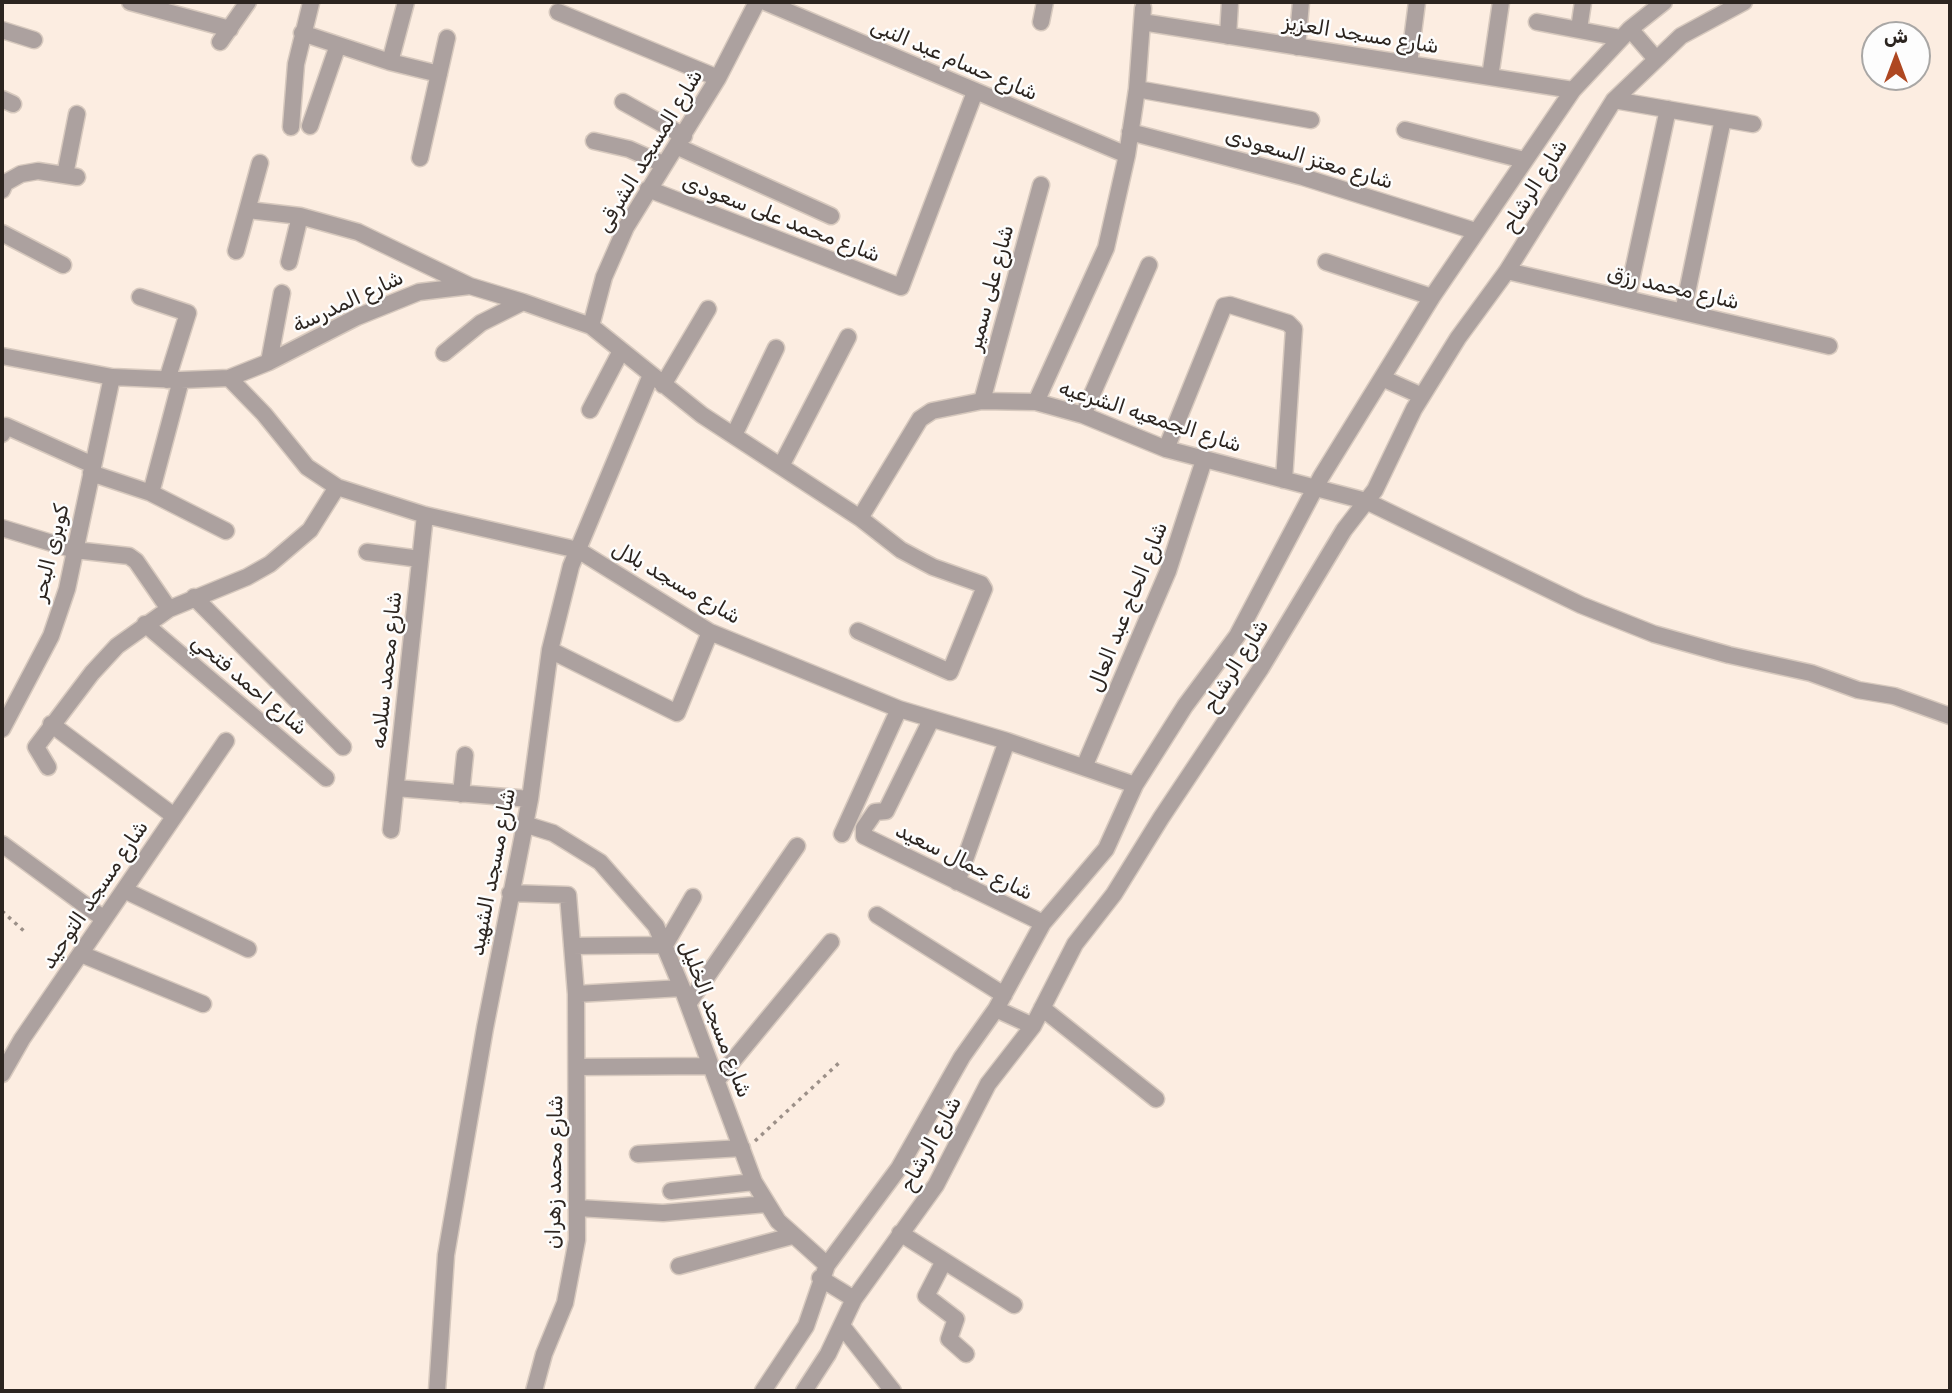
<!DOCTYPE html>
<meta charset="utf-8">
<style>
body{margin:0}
#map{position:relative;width:1952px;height:1393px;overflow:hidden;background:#fcede1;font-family:Rubik,"Noto Naskh Arabic",sans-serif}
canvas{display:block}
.frame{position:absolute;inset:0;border:4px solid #2c2520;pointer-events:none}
.north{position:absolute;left:1861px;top:21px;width:70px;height:70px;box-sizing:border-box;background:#fdfdfd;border:2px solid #a9a7a5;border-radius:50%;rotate:0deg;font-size:19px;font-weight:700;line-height:28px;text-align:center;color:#2c2520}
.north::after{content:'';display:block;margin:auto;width:24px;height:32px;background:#ae4721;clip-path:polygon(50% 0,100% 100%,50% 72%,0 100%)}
</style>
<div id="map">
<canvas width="1952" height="1393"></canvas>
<div class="frame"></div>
<div class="north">ش</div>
</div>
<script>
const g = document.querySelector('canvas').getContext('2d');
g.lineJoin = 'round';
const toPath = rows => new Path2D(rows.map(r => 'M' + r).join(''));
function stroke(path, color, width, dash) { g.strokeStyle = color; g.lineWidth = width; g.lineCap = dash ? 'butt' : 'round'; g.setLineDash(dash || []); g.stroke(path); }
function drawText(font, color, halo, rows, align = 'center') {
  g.font = font + ' Rubik,"Noto Naskh Arabic",sans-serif'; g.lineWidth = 5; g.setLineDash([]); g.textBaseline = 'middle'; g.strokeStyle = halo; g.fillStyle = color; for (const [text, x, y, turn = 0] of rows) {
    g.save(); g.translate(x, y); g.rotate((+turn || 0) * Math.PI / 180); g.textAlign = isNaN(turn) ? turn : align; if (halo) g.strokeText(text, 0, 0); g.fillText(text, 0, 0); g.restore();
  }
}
const path = toPath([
 [2,911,25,932],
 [755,1141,841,1061]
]);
const minor = toPath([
 [130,2,230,29],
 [765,2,1127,155],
 [558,12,718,78],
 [1041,22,1045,2],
 [1142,22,1573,90],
 [1537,22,1621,38],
 [1579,29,1583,2],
 [1630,29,1656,59],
 [2,30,34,40],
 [302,33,390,62,406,2],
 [1228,36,1230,2],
 [220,42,248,2],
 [1297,47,1301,2],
 [390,62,439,74],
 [1409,64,1417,2],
 [1490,77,1501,2],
 [1137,89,1311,120],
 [2,99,13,104],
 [1614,100,1753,124],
 [623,102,684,136],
 [310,126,338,45],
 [291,127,296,64,311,3],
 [1405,130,1524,160],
 [1130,132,1303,177,1475,231],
 [594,141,629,149,663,164],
 [676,146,831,216],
 [420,158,447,38],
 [65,175,77,114],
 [648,189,901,287,975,92],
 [2,190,5,183,21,174,38,171,77,177],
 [248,210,300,216,358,232,470,286],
 [2,233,63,265],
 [236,251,260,163],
 [289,262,300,216],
 [1326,262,1432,297],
 [1507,271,1829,346],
 [140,297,188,313,167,380],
 [1627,299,1668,109],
 [1683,312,1723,119],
 [591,326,604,277,626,227,718,78,757,2],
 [444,353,481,323,523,302],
 [2,356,112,377,181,380,229,378,269,362,357,317,419,292,470,286,523,302,591,326,702,415,860,518,901,550,933,567,981,584,984,589,950,672,858,631],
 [269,362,282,293],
 [229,378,264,414,307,467,337,487,425,515,578,550,710,632,899,709,1007,741,1135,785],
 [1382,378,1422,396],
 [663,385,708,309],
 [982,401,1041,185],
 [1036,402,1106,248,1127,155,1137,89,1143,8],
 [590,410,621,351],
 [1083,415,1149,265],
 [2,434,6,426,93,465],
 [734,435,776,348],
 [1166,449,1224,306,1230,305,1288,323,1294,329,1284,480],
 [781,466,848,337],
 [91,473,151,493,226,531],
 [151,493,181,380],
 [860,518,920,419,932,411,982,401,1036,402,1083,415,1166,449,1366,501,1581,605,1654,634,1729,655,1811,673,1858,690,1894,696,1950,716],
 [2,528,75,550,129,556,136,561,169,609],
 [367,552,420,559],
 [194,597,343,747],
 [145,624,326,778],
 [550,650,677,713,710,632],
 [931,720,886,811,875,812,864,828,864,836,1043,923],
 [51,724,174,816],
 [2,729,51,636,67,589,112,377],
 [48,767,36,747,92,673,117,646,169,609,247,577,270,564,310,530,337,487],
 [1084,767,1168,571,1204,460],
 [396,788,530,799],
 [461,794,465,755],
 [524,824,553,833,600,862,656,926,682,988,754,1182,778,1221,827,1265],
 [391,830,425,515],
 [842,834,899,709],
 [2,844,104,919],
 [957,882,1007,741],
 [124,890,248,949],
 [510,893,568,895,576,994,577,1240,565,1303,544,1354,534,1391],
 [877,915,1004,995],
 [572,946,665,945,693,897],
 [81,954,203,1004],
 [576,994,682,988],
 [688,1004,797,846],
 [1042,1008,1156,1099],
 [996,1009,1033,1026],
 [577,1067,711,1066],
 [2,1074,22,1039,226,741],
 [717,1080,831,942],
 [638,1154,742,1148],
 [671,1191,754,1182],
 [578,1208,663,1213,766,1204],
 [900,1233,1014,1305],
 [944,1261,926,1296,956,1319,949,1339,966,1354],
 [679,1266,792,1236],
 [820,1278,854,1299],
 [842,1326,893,1391],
 [437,1391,446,1255,485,1028,530,799,550,650,571,566,651,375],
 [763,1391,806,1326,827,1265,899,1168,962,1057,996,1009,1043,923,1106,849,1135,785,1185,706,1237,636,1321,477,1432,297,1573,90,1630,29,1664,2],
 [804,1391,828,1354,854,1299,936,1185,988,1084,1033,1026,1075,944,1114,894,1161,818,1261,668,1344,530,1375,490,1414,409,1458,338,1507,271,1614,100,1681,36,1744,2]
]);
const streetNames = [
 ["شارع مسجد العزيز",1361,35,9],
 ["شارع حسام عبد النبى",954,60,23],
 ["شارع المسجد الشرقى",650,151,-59],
 ["شارع معتز السعودى",1309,159,16],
 ["شارع الرشاح",1535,186,-58],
 ["شارع محمد على سعودى",781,219,21],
 ["شارع على سمير",991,288,-75],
 ["شارع محمد رزق",1673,288,13],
 ["شارع المدرسة",348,302,-25],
 ["شارع الجمعيه الشرعيه",1150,417,18],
 ["كوبرى البحر",51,553,-76],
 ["شارع مسجد بلال",676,583,30],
 ["شارع الحاج عبد العال",1128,607,-68],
 ["شارع الرشاح",1236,666,-58],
 ["شارع محمد سلامه",387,670,-84],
 ["شارع احمد فتحي",249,685,40],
 ["شارع جمال سعيد",964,862,26],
 ["شارع مسجد الشهيد",493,872,-79],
 ["شارع مسجد التوحيد",95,895,-56],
 ["شارع مسجد الخليل",715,1019,69],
 ["شارع الرشاح",931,1144,-61],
 ["شارع محمد زهران",555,1172,-89]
];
stroke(minor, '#d7c9be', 19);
stroke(path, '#9c9088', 3.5, [3.5, 5]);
stroke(minor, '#aca19f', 16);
drawText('21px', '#2c2520', '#fdfdfd', streetNames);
</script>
